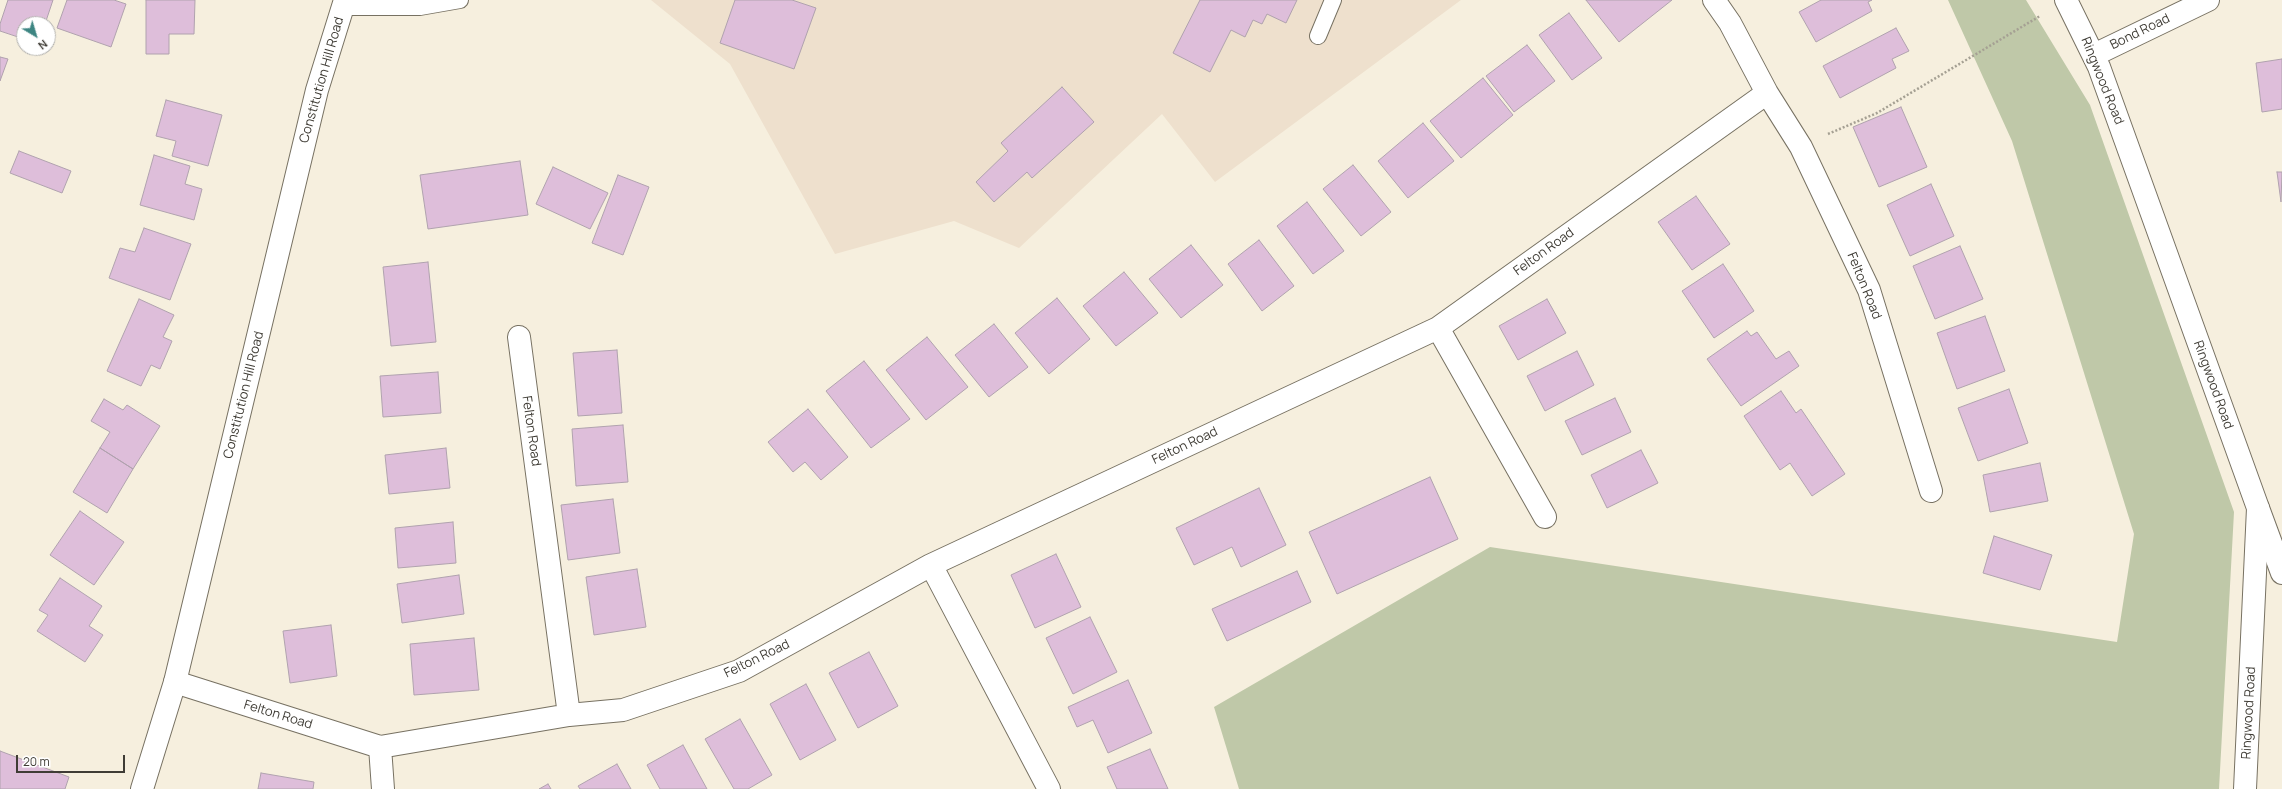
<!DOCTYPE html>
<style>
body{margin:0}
#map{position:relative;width:2282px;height:789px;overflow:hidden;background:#f6efde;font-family:Manrope,sans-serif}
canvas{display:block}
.north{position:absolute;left:16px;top:16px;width:40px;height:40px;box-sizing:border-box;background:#fff;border:1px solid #b2b1ae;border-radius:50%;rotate:142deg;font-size:11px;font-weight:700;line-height:16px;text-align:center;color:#3f3c35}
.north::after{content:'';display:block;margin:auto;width:14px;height:18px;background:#3d8582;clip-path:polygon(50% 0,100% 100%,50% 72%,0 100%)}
.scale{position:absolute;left:16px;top:755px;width:109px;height:18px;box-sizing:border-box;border:2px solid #3f3c35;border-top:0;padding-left:5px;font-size:12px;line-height:14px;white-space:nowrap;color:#3f3c35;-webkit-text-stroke:3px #fff;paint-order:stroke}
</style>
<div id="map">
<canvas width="2282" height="789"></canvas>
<div class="north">N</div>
<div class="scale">20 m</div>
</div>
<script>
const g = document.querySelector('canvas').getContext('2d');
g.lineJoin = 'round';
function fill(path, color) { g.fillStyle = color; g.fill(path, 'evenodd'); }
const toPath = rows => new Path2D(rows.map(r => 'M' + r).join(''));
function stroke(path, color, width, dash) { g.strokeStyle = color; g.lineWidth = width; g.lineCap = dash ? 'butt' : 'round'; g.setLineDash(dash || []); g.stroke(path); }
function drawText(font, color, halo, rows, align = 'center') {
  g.font = font + ' Manrope,sans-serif'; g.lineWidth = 4; g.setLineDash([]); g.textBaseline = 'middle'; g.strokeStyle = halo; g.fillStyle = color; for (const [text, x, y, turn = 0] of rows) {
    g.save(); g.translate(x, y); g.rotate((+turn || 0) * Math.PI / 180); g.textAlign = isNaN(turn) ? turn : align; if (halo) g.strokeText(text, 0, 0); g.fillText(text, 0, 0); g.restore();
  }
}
const education = toPath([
 [651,0,1461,0,1215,182,1162,114,1019,248,954,221,835,254,730,64]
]);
const green = toPath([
 [1948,0,2026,0,2090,105,2234,512,2219,789,1239,789,1214,707,1490,547,2117,642,2134,534,2012,141]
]);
const building = toPath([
 [8,0,53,0,45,24,24,24,24,39,0,31,0,24,8,0],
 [67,0,114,0,126,4,111,47,57,28,67,0],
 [146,0,195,0,194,34,169,34,169,54,146,54,146,0],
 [735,0,792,0,816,8,794,69,720,43,735,0],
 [1200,0,1297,0,1286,23,1267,14,1262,24,1253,20,1245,37,1231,30,1210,72,1173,53,1200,0],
 [1586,0,1672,0,1619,42,1586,0],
 [1821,0,1872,0,1868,2,1872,11,1816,42,1799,12,1821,0],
 [1569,13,1602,58,1572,80,1539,35,1569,13],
 [1896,28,1909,51,1892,59,1896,68,1840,98,1823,66,1896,28],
 [1527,45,1555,81,1514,112,1486,76,1527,45],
 [0,57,8,59,0,81,0,57],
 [2282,59,2282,109,2262,112,2256,63,2282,59],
 [1483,78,1513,115,1461,158,1430,121,1483,78],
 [1062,87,1094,122,1032,178,1027,172,994,202,976,182,1008,151,1001,143,1062,87],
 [166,100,222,115,208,166,172,156,176,141,156,136,166,100],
 [1901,107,1927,167,1879,187,1853,127,1901,107],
 [1423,123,1454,161,1408,198,1378,161,1423,123],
 [19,151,71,171,62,193,10,173,19,151],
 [154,155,190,166,185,184,202,189,194,220,140,205,154,155],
 [520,161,528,215,428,229,420,175,520,161],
 [1353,165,1391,212,1361,236,1323,189,1353,165],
 [553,167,608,193,590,229,536,204,553,167],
 [2277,172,2282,172,2281,202,2277,172],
 [618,175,649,187,623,255,592,243,618,175],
 [1931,184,1954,236,1910,256,1887,205,1931,184],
 [1696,196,1730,244,1692,270,1658,222,1696,196],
 [1307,202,1344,251,1313,274,1277,226,1307,202],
 [144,228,191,244,170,300,109,278,120,248,135,252,144,228],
 [1259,240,1294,286,1262,311,1228,264,1259,240],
 [1191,245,1223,285,1181,318,1149,279,1191,245],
 [1960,246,1983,299,1935,319,1913,266,1960,246],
 [428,262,436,342,391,346,383,267,428,262],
 [1723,264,1754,311,1714,338,1682,291,1723,264],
 [1124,272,1158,313,1116,346,1083,306,1124,272],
 [1057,298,1090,339,1049,374,1015,333,1057,298],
 [139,299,174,315,163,337,172,341,160,369,151,365,141,386,107,371,139,299],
 [1547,299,1566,333,1518,360,1499,326,1547,299],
 [1985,316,2005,371,1957,389,1937,333,1985,316],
 [994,324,1028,367,989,397,955,355,994,324],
 [1747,331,1751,336,1757,332,1776,359,1789,351,1799,366,1741,406,1707,359,1747,331],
 [927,337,968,387,926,420,886,370,927,337],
 [617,350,622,413,578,416,573,353,617,350],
 [1577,351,1594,385,1545,411,1527,376,1577,351],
 [864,361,910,419,871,448,826,391,864,361],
 [438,372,441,413,383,417,380,376,438,372],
 [2009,389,2028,443,1978,461,1958,408,2009,389],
 [1781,391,1796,413,1801,409,1845,474,1812,496,1790,463,1780,470,1744,416,1781,391],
 [1615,398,1631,432,1582,455,1565,421,1615,398],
 [104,399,123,410,127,405,160,426,133,469,100,448,110,432,91,421,104,399],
 [808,409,848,457,821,480,805,462,793,472,768,442,808,409],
 [623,425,628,482,576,486,572,429,623,425],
 [100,448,133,469,107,513,73,492,100,448],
 [446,448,450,488,389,494,385,455,446,448],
 [1641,450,1658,483,1607,508,1591,475,1641,450],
 [2040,463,2048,501,1990,512,1983,475,2040,463],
 [1430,477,1458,539,1337,594,1309,532,1430,477],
 [1259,488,1286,545,1241,567,1232,547,1194,565,1176,528,1259,488],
 [613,499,620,553,568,560,561,505,613,499],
 [80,511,124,542,94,585,50,555,80,511],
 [453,522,456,563,398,568,395,528,453,522],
 [1994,536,2052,555,2040,590,1983,573,1994,536],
 [1056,554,1081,607,1035,628,1011,575,1056,554],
 [637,569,646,627,594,635,586,577,637,569],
 [1297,571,1311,602,1227,641,1212,609,1297,571],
 [459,575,464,614,402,623,397,584,459,575],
 [60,578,102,606,89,626,103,635,85,662,37,631,48,615,39,610,60,578],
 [1090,617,1117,672,1073,694,1046,638,1090,617],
 [331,625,337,676,290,683,283,631,331,625],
 [474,638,479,690,414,695,410,644,474,638],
 [869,652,898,706,858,728,829,673,869,652],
 [1128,680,1152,733,1108,753,1093,720,1077,727,1068,707,1128,680],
 [806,684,836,740,800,760,770,704,806,684],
 [740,719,772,775,748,789,734,789,705,739,740,719],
 [683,745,707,789,660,789,647,765,683,745],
 [1150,749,1168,789,1117,789,1107,767,1150,749],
 [0,751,69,777,65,789,0,789,0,751],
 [617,764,631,789,580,789,578,786,617,764],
 [261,773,314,782,313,789,258,789,261,773],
 [548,784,551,789,539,789,548,784]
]);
const path = toPath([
 [1828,134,1877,113,2040,16]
]);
const lane = toPath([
 [343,7,420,7,460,0],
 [1318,36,1333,0]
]);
const street = toPath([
 [1714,0,1730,23,1767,93,1801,147,1869,290,1931,491],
 [2094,55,2208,0],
 [1438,328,1545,517],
 [519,337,569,715],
 [2258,508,2282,573],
 [931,565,1049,789],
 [175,682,380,747,569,715,623,710,739,671,931,565,1438,328,1767,93],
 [380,747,383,789]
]);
const secondary = toPath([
 [2066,0,2099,67,2258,508,2245,789],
 [142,789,175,682,317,90,345,0]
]);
const streetNames = [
 ["Bond Road",2140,32,-26],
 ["Constitution Hill Road",322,80,-74],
 ["Ringwood Road",2102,81,68],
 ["Felton Road",1544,252,-36],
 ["Felton Road",1864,286,68],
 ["Ringwood Road",2213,385,70],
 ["Constitution Hill Road",244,395,-76],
 ["Felton Road",531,431,82],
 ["Felton Road",1185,446,-25],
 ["Felton Road",757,659,-26],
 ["Ringwood Road",2249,713,-87],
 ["Felton Road",278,715,17]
];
fill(education, '#eee0cd');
fill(green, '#bfc8a8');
fill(building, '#debeda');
stroke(building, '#b0a2ae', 1);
stroke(lane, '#777162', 18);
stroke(street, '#777162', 24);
stroke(secondary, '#777162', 24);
stroke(path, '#a5a093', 2.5, [2, 2]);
stroke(lane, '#fff', 16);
stroke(street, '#fff', 22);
stroke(secondary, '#fff', 22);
drawText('13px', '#3f3c35', '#fff', streetNames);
</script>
